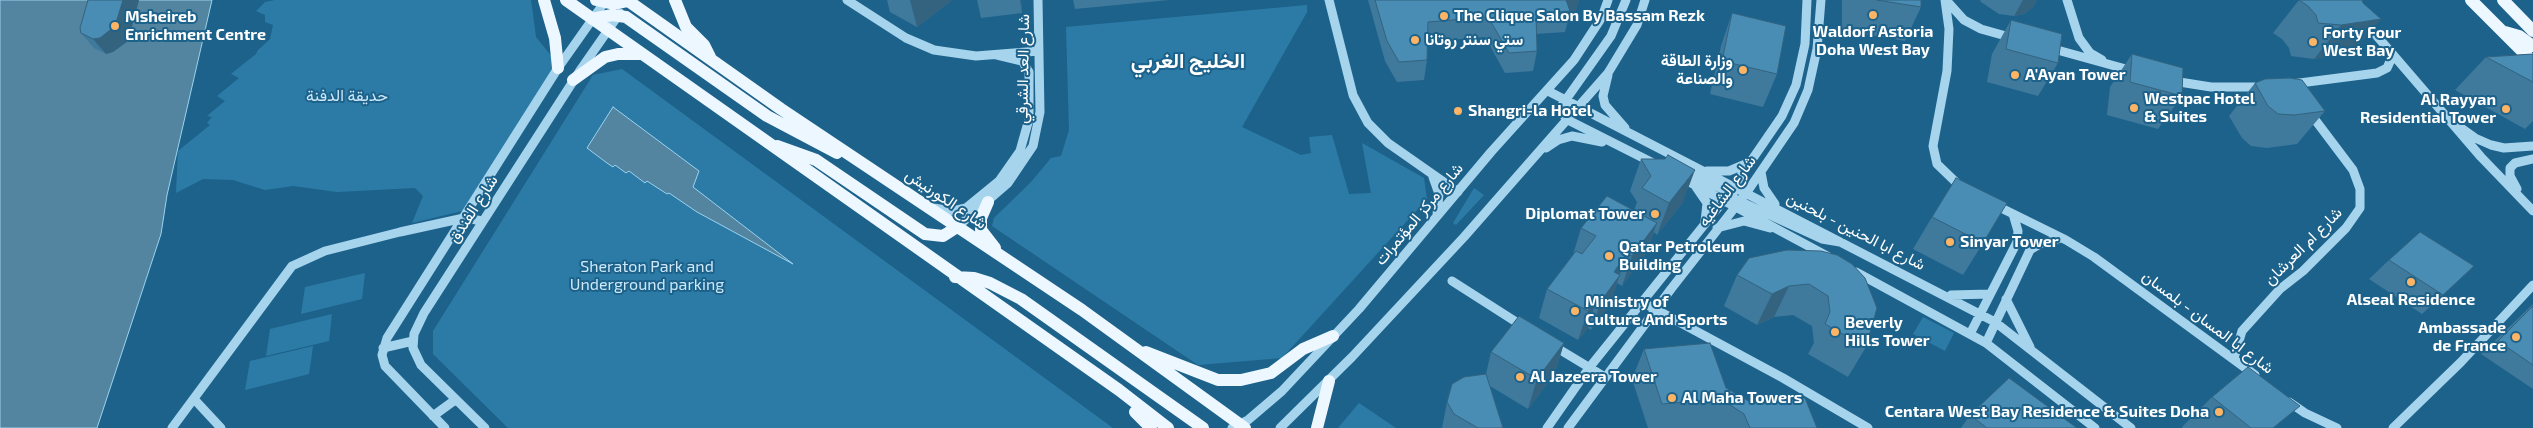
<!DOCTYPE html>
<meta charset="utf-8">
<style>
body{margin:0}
canvas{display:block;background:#1c628b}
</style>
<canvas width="2533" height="428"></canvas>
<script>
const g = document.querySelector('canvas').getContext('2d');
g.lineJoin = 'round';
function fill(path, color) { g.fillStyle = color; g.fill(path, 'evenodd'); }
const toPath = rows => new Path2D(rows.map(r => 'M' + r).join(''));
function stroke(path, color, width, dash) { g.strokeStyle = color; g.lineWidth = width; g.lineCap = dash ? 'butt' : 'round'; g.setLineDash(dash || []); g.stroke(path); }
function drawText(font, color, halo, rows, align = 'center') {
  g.font = font + ' "Exo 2",Vazirmatn,sans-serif'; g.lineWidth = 4; g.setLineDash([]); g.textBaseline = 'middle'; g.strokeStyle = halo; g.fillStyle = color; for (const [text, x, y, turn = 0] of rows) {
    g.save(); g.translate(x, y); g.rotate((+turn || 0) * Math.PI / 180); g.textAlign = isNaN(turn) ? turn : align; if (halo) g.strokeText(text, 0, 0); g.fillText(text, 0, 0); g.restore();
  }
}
const green = toPath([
 [275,0,531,0,536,37,552,57,555,70,462,211,412,223,423,196,415,188,337,192,293,186,265,190,233,180,203,179,176,193,178,151,210,125,207,123,212,117,207,116,225,101,217,96,239,78,231,74,256,54,258,50,270,39,273,25,265,22,265,15,256,11,265,2],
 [1307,5,1307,12,1242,127,1301,155,1311,153,1309,137,1332,135,1349,194,1371,193,1362,143,1424,178,1427,199,1282,358,1198,365,992,226,994,218,1031,182,1051,158,1061,156,1069,130,1066,27],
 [622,69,1113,428,508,428,433,354,433,331,593,75],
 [1474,188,1484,195,1456,225,1453,223],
 [365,273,362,299,301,314,305,287],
 [332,314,329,341,266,356,270,329],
 [1923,317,1954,333,1945,351,1913,334],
 [313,346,309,374,245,390,250,361],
 [1359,403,1396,428,1338,428]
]);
const water = toPath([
 [0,0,212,0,167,195,161,234,97,428,0,428,0,0],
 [613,107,699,171,693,187,793,264,697,212,669,193,667,194,647,181,645,183,629,171,626,173,615,165,613,167,607,163,587,148,613,107]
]);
const minor = toPath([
 [847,0,906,38,934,50,976,56,1039,51],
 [1329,0,1353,95,1368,123,1388,143,1458,192],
 [1626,0,1611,36,1560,108,1566,119,1655,164],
 [1945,0,1949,29,1947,71,1933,146,1937,164,1963,189],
 [1946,0,1964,20,1981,29,2013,38],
 [2067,0,2079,38,2090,53,2102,60],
 [2364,21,2481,157,2533,211],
 [2050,48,2133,71],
 [1608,75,1603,96,1605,105,1625,128],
 [2173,81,2211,87,2262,87],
 [2292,84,2377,73,2387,68,2393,55],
 [1548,91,1995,322,2131,428],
 [2461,128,2475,138,2491,145,2504,148,2533,146],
 [1546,148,1558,140,1572,136,1602,142],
 [1683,171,1733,194],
 [1707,171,1729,171,1748,163],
 [1761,172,1764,188,1775,204],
 [1433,177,1439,194,1437,215],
 [1680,177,1827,256],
 [1696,187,1707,203,1705,222],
 [2517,189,2510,176,2510,168,2515,163,2533,159],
 [1735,199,1822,239,1840,242],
 [1995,205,2066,240,2094,257,2255,375],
 [928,207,952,211,966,208,999,181,1020,151,1029,119,1029,72,1022,61,997,55],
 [957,227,1008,183,1033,146,1040,112,1038,0],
 [1717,228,1744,221,1770,228],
 [1856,272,1986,343,2095,428],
 [1452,281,1524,327],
 [1951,295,1990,294],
 [2006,299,2030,347],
 [1642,302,1783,378,1868,428],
 [1970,334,2017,242,2018,231,2013,214],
 [1986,343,2030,250,2040,244,2061,238],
 [1552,345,1605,377],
 [383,348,413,341],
 [2234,358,2242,331,2280,289,2303,271,2346,228,2360,208,2360,189,2353,170,2310,113],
 [194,399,221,428],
 [2289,402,2305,413,2337,428],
 [433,416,455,400],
 [172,428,292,266,325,251,400,232,464,218,483,221],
 [445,428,385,366,382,355,387,338,558,68,606,0],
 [485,428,421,365,413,348,414,334,424,313,581,69,620,13],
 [1232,428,1248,420,1282,391,1359,309,1491,152,1574,60,1602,17,1608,0],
 [1280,428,1352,357,1464,237,1608,73,1637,25,1645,0],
 [1547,428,1589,368,1725,199,1782,116,1796,85,1805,44,1807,0],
 [1568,428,1671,289,1747,192,1794,123,1808,90,1817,49,1821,0],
 [2393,428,2461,362,2533,285]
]);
const major = toPath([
 [544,0,555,38,558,68],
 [566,0,1119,390,1168,428],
 [596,0,614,4,628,1],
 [627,0,781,109,1082,310,1245,428],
 [675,0,686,27,704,45,710,57],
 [2471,0,2533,62],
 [2503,0,2533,31],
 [592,19,612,15,626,17,767,116,837,153],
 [2505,32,2519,36,2533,46],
 [573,80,605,57,618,54,640,54],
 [777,146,816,160,925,234,943,236,957,227],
 [988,202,981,218,981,230,995,248],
 [955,277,974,278,990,283,1021,299,1203,428],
 [1146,352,1218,380,1241,380,1271,373,1303,349,1333,336],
 [1135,412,1151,428],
 [1317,428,1329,381]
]);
const wall = toPath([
 [88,0,139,0,128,41,113,52,106,54,94,48,81,33],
 [887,0,951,0,951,1,917,27,890,12],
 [977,0,1021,0,1022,13,981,18],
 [1073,0,1169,0,1075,9],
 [1368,0,1579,0,1575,13,1569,17,1565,32,1536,34,1537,51,1533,71,1505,73,1485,37,1427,42,1427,60,1424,80,1397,82,1385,61],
 [1842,0,1921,0,1921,7,1905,41,1842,30],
 [1980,0,2037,0,2033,7,2024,14,2014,16,1999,14,1981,2],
 [2299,0,2362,0,2353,52,2314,59,2291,56,2289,48,2282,39,2273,33],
 [1732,13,1777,74,1763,107,1710,94,1721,46],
 [2011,20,2058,63,2038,96,1987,82,1992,54],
 [2132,54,2182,96,2158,129,2107,115,2110,87],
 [2533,54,2533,121,2525,129,2455,90,2486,57],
 [2255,83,2325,111,2297,144,2267,148,2251,146,2242,138,2229,116],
 [1641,159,1683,202,1657,235,1654,232,1646,253,1622,286,1617,283,1610,304,1591,330,1588,328,1578,340,1539,318,1547,289,1573,255,1581,228,1634,211,1637,202,1630,191],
 [1932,217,1983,243,1963,275,1913,249],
 [1821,251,1866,347,1848,377,1808,354,1814,343,1812,326,1793,315,1774,317,1757,325,1724,306,1737,275],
 [2389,260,2443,295,2422,314,2369,279],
 [2533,304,2533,389,2481,354],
 [1564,343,1555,373,1528,409,1490,386,1503,428,1442,428,1447,402,1486,374,1491,352],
 [1644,349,1726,388,1752,403,1817,428,1648,428,1632,379],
 [2212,397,2275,428,2183,428,2182,427],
 [1970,415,2077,428,1961,428]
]);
const shadedWall = toPath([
 [123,0,139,0,128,41,113,52,106,54,93,39],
 [910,0,951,0,951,1,917,27],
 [1020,0,1021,0,1022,13],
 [1566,0,1579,0,1575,13,1569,17,1570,11],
 [2023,0,2037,0,2033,7,2024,14,2014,16],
 [2381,19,2353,52,2314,59,2341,25],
 [1695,170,1683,202,1657,235,1669,203],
 [1657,223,1646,253,1622,286,1632,256],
 [1627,253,1610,304,1591,330,1601,301,1614,272],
 [1789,286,1774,317,1757,325,1772,294],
 [1597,298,1588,328,1578,340,1588,311],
 [1564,343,1555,373,1528,409,1537,379]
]);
const building = toPath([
 [88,0,123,0,115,26,100,38,93,39,81,33,80,28,88,0],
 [1375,0,1566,0,1570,11,1536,14,1537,51,1509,53,1488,17,1428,22,1427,60,1399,62,1387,41,1375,0],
 [1877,0,1921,0,1921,7,1877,0],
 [2299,0,2362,0,2363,3,2381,19,2341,25,2318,23,2316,15,2308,6,2299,0],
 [1732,13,1786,26,1777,74,1722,61,1732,13],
 [2011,20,2062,34,2058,63,2006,49,2011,20],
 [2132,54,2183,68,2182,96,2130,82,2132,54],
 [2533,54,2533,82,2486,57,2533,54],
 [2290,78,2302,80,2325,111,2294,115,2278,114,2268,106,2255,83,2265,79,2290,78],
 [1668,155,1695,170,1669,203,1642,188,1651,176,1641,159,1665,159,1668,155],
 [1956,178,2007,203,1983,243,1932,217,1956,178],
 [1607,196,1657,223,1632,256,1627,253,1614,272,1620,275,1601,301,1597,298,1588,311,1547,289,1576,251,1582,254,1596,236,1581,228,1607,196],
 [2420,232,2474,266,2443,295,2389,260,2420,232],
 [1787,250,1821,251,1837,255,1852,264,1865,278,1877,308,1866,347,1825,324,1830,312,1828,296,1809,284,1789,286,1772,294,1737,275,1749,258,1787,250],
 [2533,306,2533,365,2498,341,2533,306],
 [1519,316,1564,343,1537,379,1491,352,1519,316],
 [1710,343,1726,388,1752,403,1805,398,1817,428,1750,428,1744,414,1721,399,1662,404,1644,349,1710,343],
 [2248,367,2300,406,2273,428,2251,428,2212,397,2248,367],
 [1486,374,1503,428,1478,428,1454,414,1447,402,1452,384,1464,377,1486,374],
 [2009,378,2077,428,1987,428,1970,415,2009,378]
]);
const markers = [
 [1873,15,5,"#fdb464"],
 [1444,16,5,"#fdb464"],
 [115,26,5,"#fdb464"],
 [1415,40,5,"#fdb464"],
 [2313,42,5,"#fdb464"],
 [1743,70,5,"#fdb464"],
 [2015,75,5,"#fdb464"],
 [2134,108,5,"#fdb464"],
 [2506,109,5,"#fdb464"],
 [1458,111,5,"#fdb464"],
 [1655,214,5,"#fdb464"],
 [1950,242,5,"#fdb464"],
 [1609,256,5,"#fdb464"],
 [2411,282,5,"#fdb464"],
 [1575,311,5,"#fdb464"],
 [1835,332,5,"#fdb464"],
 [2516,337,5,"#fdb464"],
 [1520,377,5,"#fdb464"],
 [1672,398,5,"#fdb464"],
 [2219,412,5,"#fdb464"]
];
const poiNames = [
 ["The Clique Salon By Bassam Rezk",1454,16],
 ["Msheireb",125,17],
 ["Enrichment Centre",125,35],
 ["Waldorf Astoria",1873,32,"center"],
 ["Doha West Bay",1873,50,"center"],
 ["Forty Four",2323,33],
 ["West Bay",2323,51],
 ["ستي سنتر روتانا",1425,40],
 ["وزارة الطاقة",1733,61,"right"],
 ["والصناعة",1733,79,"right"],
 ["A'Ayan Tower",2025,75],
 ["Westpac Hotel",2144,99],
 ["& Suites",2144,117],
 ["Al Rayyan",2496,100,"right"],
 ["Residential Tower",2496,118,"right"],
 ["Shangri-la Hotel",1468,111],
 ["Diplomat Tower",1645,214,"right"],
 ["Sinyar Tower",1960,242],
 ["Qatar Petroleum",1619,247],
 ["Building",1619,265],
 ["Alseal Residence",2411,300,"center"],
 ["Ministry of",1585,302],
 ["Culture And Sports",1585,320],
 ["Beverly",1845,323],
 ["Hills Tower",1845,341],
 ["Ambassade",2506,328,"right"],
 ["de France",2506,346,"right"],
 ["Al Jazeera Tower",1530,377],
 ["Al Maha Towers",1682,398],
 ["Centara West Bay Residence & Suites Doha",2209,412,"right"]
];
const streetNames = [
 ["شارع العد الشرقي",1023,69,-89],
 ["شارع الشاغيه",1727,191,-53],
 ["شارع الكورنيش",946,199,34],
 ["شارع الفندق",473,209,-57],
 ["شارع مركز المؤتمرات",1419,214,-50],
 ["شارع ابا الحنين - بلحنين",1856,231,27],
 ["شارع ام العرشان",2303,246,-45],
 ["شارع ابا المسان - بلمسان",2208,322,37]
];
const parkNames = [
 ["حديقة الدفنة",347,96],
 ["Sheraton Park and",647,267],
 ["Underground parking",647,285]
];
const districtNames = [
 ["الخليج الغربي",1188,61]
];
fill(green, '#2c7ba7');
fill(water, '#5385a1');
stroke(water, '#9ad2ef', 1);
stroke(minor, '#a7d4ed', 9);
stroke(major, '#edf7ff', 12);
fill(wall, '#3f799c');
fill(shadedWall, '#33637f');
fill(building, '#498db5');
stroke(building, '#33637f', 1);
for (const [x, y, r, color] of markers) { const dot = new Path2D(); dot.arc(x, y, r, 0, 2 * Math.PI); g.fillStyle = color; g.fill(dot); stroke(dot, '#1c628b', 2); }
drawText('bold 16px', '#fff', '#1c628b', poiNames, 'left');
drawText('16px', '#fff', '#1c628b', streetNames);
drawText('16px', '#cde9f9', '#1c628b', parkNames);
drawText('bold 21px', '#fff', '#1c628b', districtNames);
</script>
